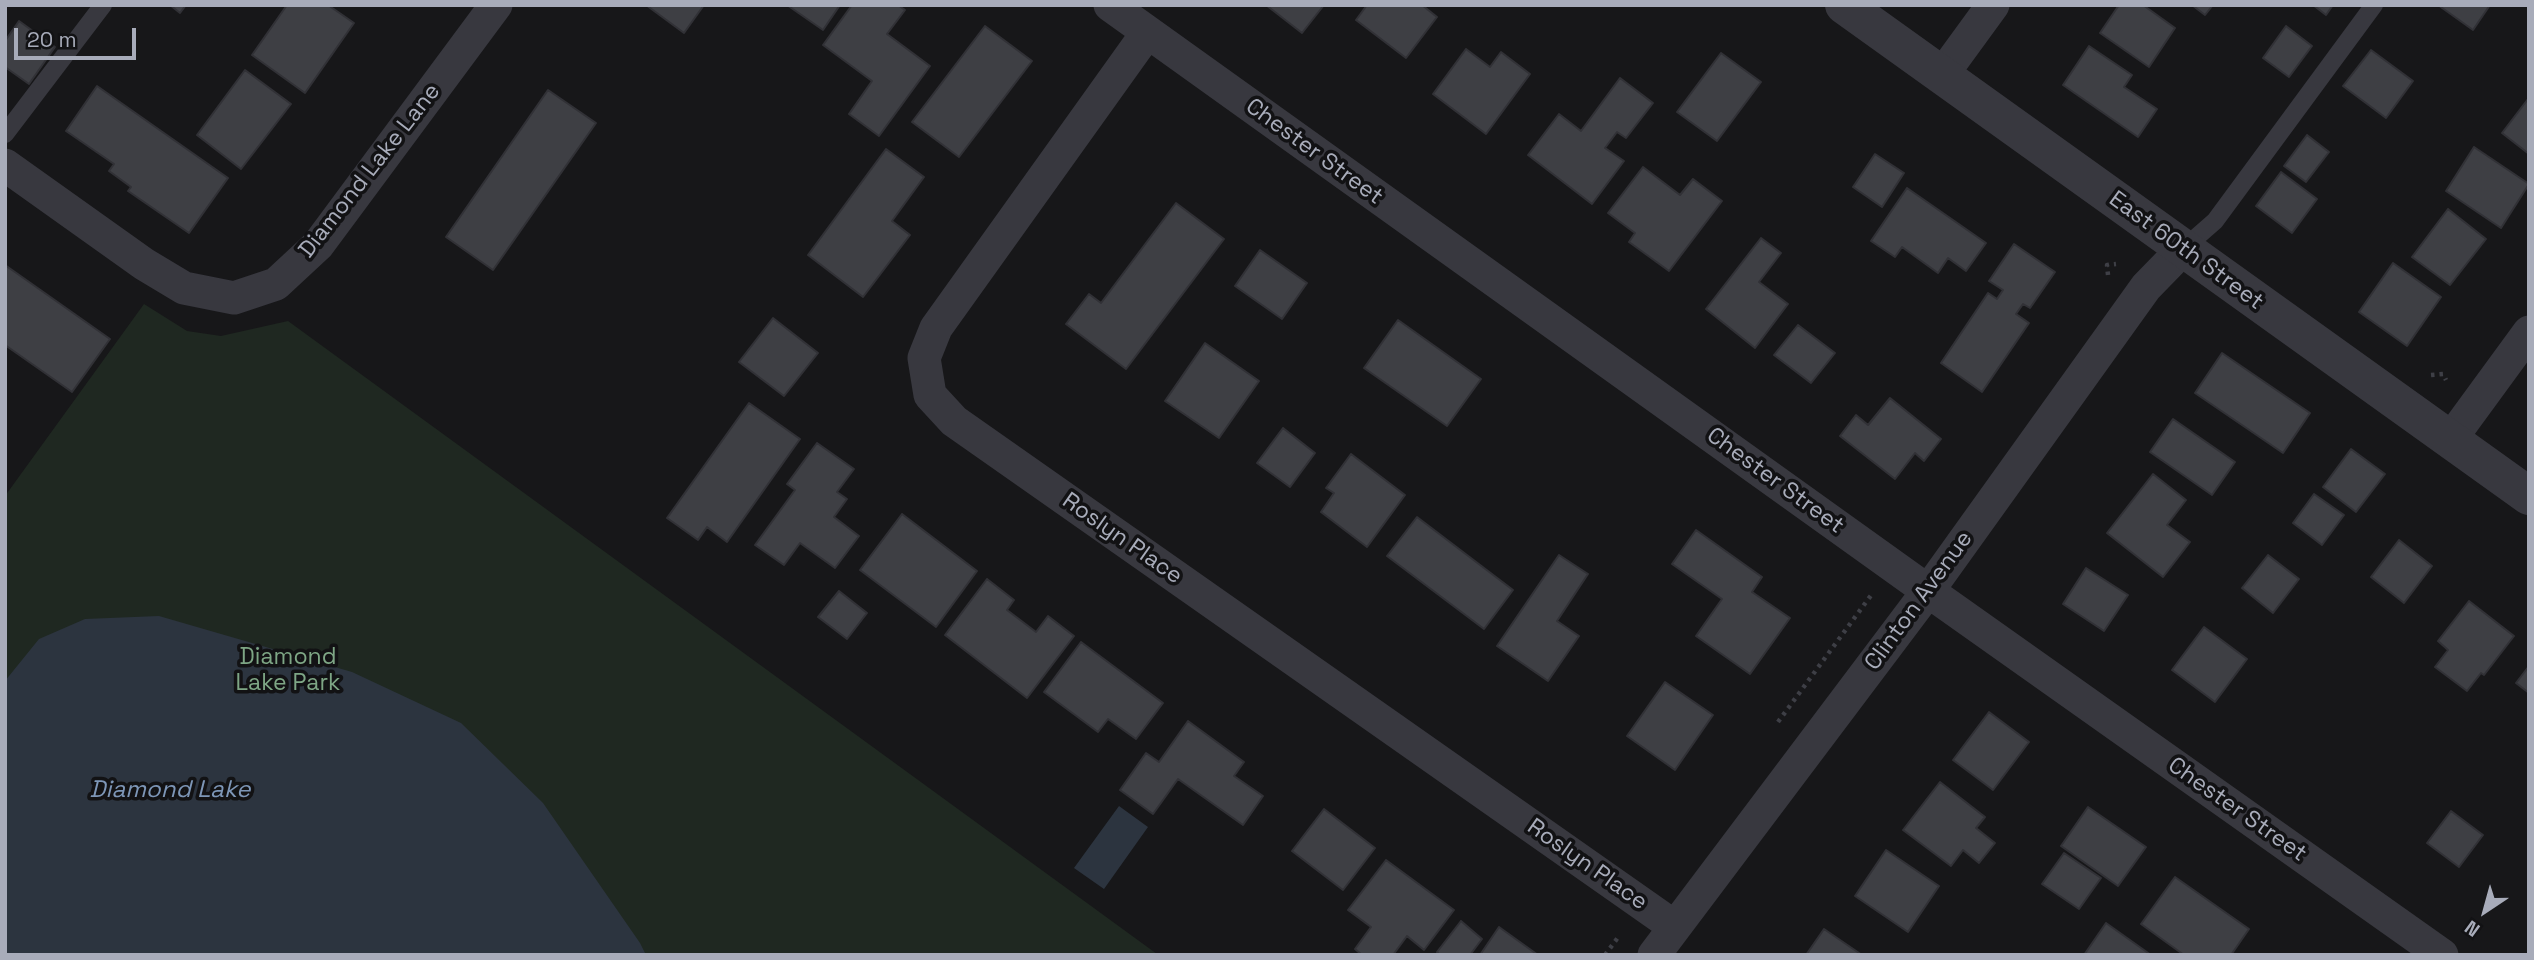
<!DOCTYPE html>
<style>
body{margin:0}
#map{position:relative;width:2534px;height:960px;overflow:hidden;background:#171719;font-family:"Space Grotesk",sans-serif}
canvas{display:block}
.frame{position:absolute;inset:0;border:7px solid #a8acba;pointer-events:none}
.north{position:absolute;left:2450px;top:876px;width:70px;height:70px;-webkit-text-stroke:5px #121214;paint-order:stroke;rotate:216deg;font-size:19px;font-weight:700;line-height:28px;text-align:center;color:#a8acba}
.north::after{content:'';display:block;margin:auto;width:24px;height:32px;background:#a8acba;clip-path:polygon(50% 0,100% 100%,50% 72%,0 100%)}
.scale{position:absolute;left:14px;top:28px;width:122px;height:32px;box-sizing:border-box;border:4px solid #a8acba;border-top:0;padding-left:9px;font-size:21px;line-height:24px;white-space:nowrap;color:#a8acba;-webkit-text-stroke:5px #121214;paint-order:stroke}
</style>
<div id="map">
<canvas width="2534" height="960"></canvas>
<div class="frame"></div>
<div class="north">N</div>
<div class="scale">20 m</div>
</div>
<script>
const g = document.querySelector('canvas').getContext('2d');
g.lineJoin = 'round';
function fill(path, color) { g.fillStyle = color; g.fill(path, 'evenodd'); }
const toPath = rows => new Path2D(rows.map(r => 'M' + r).join(''));
function stroke(path, color, width, dash) { g.strokeStyle = color; g.lineWidth = width; g.lineCap = dash ? 'butt' : 'round'; g.setLineDash(dash || []); g.stroke(path); }
function drawText(font, color, halo, rows, align = 'center') {
  g.font = font + ' "Space Grotesk",sans-serif'; g.lineWidth = 7; g.setLineDash([]); g.textBaseline = 'middle'; g.strokeStyle = halo; g.fillStyle = color; for (const [text, x, y, turn = 0] of rows) {
    g.save(); g.translate(x, y); g.rotate((+turn || 0) * Math.PI / 180); g.textAlign = isNaN(turn) ? turn : align; if (halo) g.strokeText(text, 0, 0); g.fillText(text, 0, 0); g.restore();
  }
}
const green = toPath([
 [144,304,187,331,221,336,288,321,1157,954,5,955,5,496]
]);
const water = toPath([
 [159,616,352,672,461,723,543,803,640,943,646,955,5,955,5,681,39,639,85,619],
 [1119,806,1148,827,1104,889,1074,868]
]);
const building = toPath([
 [170,5,186,5,180,13,170,5],
 [287,5,328,5,354,23,305,93,252,55,287,5],
 [646,5,704,5,684,33,646,5],
 [787,5,840,5,823,30,787,5],
 [852,5,898,5,905,10,887,34,930,66,879,136,849,114,872,81,823,45,852,5],
 [1266,5,1324,5,1302,33,1266,5],
 [1367,5,1422,5,1437,17,1406,58,1356,20,1367,5],
 [2119,5,2143,5,2175,28,2149,67,2100,33,2119,5],
 [2192,5,2213,5,2205,15,2192,5],
 [2313,5,2333,5,2326,15,2313,5],
 [2438,5,2490,5,2473,30,2438,5],
 [19,21,55,47,29,84,5,67,5,41,19,21],
 [985,26,1032,61,959,157,912,122,985,26],
 [2286,26,2312,46,2289,77,2263,58,2286,26],
 [2089,46,2132,75,2124,87,2157,109,2138,137,2063,85,2089,46],
 [1466,49,1490,67,1501,52,1530,74,1486,134,1433,94,1466,49],
 [2371,50,2413,81,2386,118,2343,86,2371,50],
 [1721,53,1761,82,1717,141,1677,112,1721,53],
 [245,70,291,104,241,169,197,135,245,70],
 [1620,78,1653,103,1626,138,1617,132,1605,148,1624,161,1592,204,1528,155,1559,114,1581,131,1620,78],
 [97,86,228,178,189,233,128,191,131,187,109,171,114,164,66,131,97,86],
 [548,90,596,123,493,270,446,237,548,90],
 [2528,99,2529,99,2529,154,2502,133,2528,99],
 [2307,135,2329,152,2306,182,2284,166,2307,135],
 [2474,147,2529,184,2501,228,2446,191,2474,147],
 [886,149,924,177,892,221,910,235,863,297,808,255,886,149],
 [1875,154,1904,173,1882,207,1853,187,1875,154],
 [1643,167,1680,195,1693,179,1722,201,1669,271,1629,242,1635,233,1608,213,1643,167],
 [2281,172,2317,199,2292,233,2256,206,2281,172],
 [1907,188,1986,243,1966,271,1948,258,1938,273,1902,247,1895,257,1871,241,1907,188],
 [1176,203,1224,239,1126,369,1066,324,1089,294,1101,303,1176,203],
 [2448,209,2486,239,2450,285,2412,257,2448,209],
 [1761,238,1781,253,1759,282,1788,304,1755,348,1706,309,1761,238],
 [2014,244,2055,272,2030,308,2023,304,2016,314,2029,323,1982,392,1941,363,1988,293,1997,299,2003,290,1989,281,2014,244],
 [1260,250,1307,283,1282,319,1235,286,1260,250],
 [2393,263,2441,297,2407,346,2359,312,2393,263],
 [5,265,110,339,72,392,5,345,5,265],
 [773,318,818,353,784,396,739,362,773,318],
 [1398,320,1481,379,1447,426,1364,368,1398,320],
 [1798,325,1835,353,1811,383,1774,355,1798,325],
 [1205,343,1259,381,1219,438,1165,401,1205,343],
 [2222,353,2310,413,2283,453,2195,393,2222,353],
 [1890,398,1941,439,1924,461,1915,453,1895,479,1840,436,1856,415,1868,425,1890,398],
 [749,403,800,439,727,542,707,527,698,540,667,518,749,403],
 [2173,419,2235,462,2212,495,2150,452,2173,419],
 [1283,428,1315,453,1290,487,1257,463,1283,428],
 [817,443,854,469,837,492,847,499,834,517,859,536,835,568,800,543,784,565,755,545,795,490,787,484,817,443],
 [2351,449,2385,474,2356,512,2323,487,2351,449],
 [1351,454,1405,495,1367,547,1321,512,1334,493,1326,488,1351,454],
 [2153,474,2186,500,2167,525,2190,542,2163,577,2107,533,2153,474],
 [2314,494,2344,515,2322,545,2293,523,2314,494],
 [902,514,977,571,936,627,860,570,902,514],
 [1417,517,1513,590,1484,629,1387,556,1417,517],
 [1696,530,1762,577,1752,592,1790,618,1750,674,1696,636,1722,599,1672,564,1696,530],
 [2399,540,2432,566,2404,603,2371,577,2399,540],
 [1559,555,1588,574,1557,621,1579,636,1548,681,1497,646,1559,555],
 [2268,555,2299,579,2273,613,2242,588,2268,555],
 [2086,568,2128,595,2104,631,2063,604,2086,568],
 [987,579,1014,600,1007,610,1036,632,1048,616,1074,636,1027,698,945,635,987,579],
 [839,591,867,613,847,639,818,617,839,591],
 [2469,601,2514,636,2484,675,2481,673,2467,691,2435,667,2448,650,2438,641,2469,601],
 [2204,627,2247,659,2215,702,2172,670,2204,627],
 [1081,642,1163,703,1136,739,1108,719,1098,732,1044,692,1081,642],
 [2529,666,2529,693,2516,683,2529,666],
 [1665,682,1713,715,1675,770,1627,736,1665,682],
 [1989,712,2029,742,1993,790,1953,760,1989,712],
 [1188,721,1244,762,1234,776,1263,796,1243,825,1178,779,1153,814,1120,790,1146,753,1159,762,1188,721],
 [1940,782,1985,817,1976,828,1995,843,1979,863,1963,850,1951,866,1903,830,1940,782],
 [2088,807,2146,847,2118,886,2061,846,2088,807],
 [1324,809,1375,848,1343,890,1292,851,1324,809],
 [2451,811,2483,835,2459,867,2427,843,2451,811],
 [1886,850,1939,886,1908,932,1855,896,1886,850],
 [2064,853,2101,878,2079,909,2042,884,2064,853],
 [1386,860,1454,910,1424,950,1407,936,1393,955,1362,955,1355,949,1371,927,1348,910,1386,860],
 [2175,877,2249,929,2231,955,2184,955,2141,924,2175,877],
 [1461,921,1482,939,1470,955,1440,955,1437,952,1461,921],
 [2106,923,2151,955,2084,955,2106,923],
 [1499,927,1538,955,1480,955,1499,927],
 [1824,929,1862,955,1806,955,1824,929]
]);
const path = toPath([
 [2108,275,2107,265,2116,264],
 [2431,375,2443,374,2446,380],
 [1778,722,1872,594],
 [1605,955,1619,936]
]);
const service = toPath([
 [5,134,103,5],
 [2183,249,2215,221,2374,5]
]);
const minor = toPath([
 [1110,5,1928,591,2442,955],
 [1147,33,936,328,924,358,930,395,954,421,1675,927],
 [1942,75,1993,5],
 [5,165,144,264,184,288,234,298,276,284,318,245,496,5],
 [2450,440,2529,332],
 [1654,955,1928,591,2146,287,2183,249]
]);
const tertiary = toPath([
 [1844,5,2529,496]
]);
const streetNames = [
 ["Chester Street",1314,152,36],
 ["Diamond Lake Lane",370,171,-52],
 ["East 60th Street",2186,251,36],
 ["Chester Street",1775,481,36],
 ["Roslyn Place",1122,539,35],
 ["Clinton Avenue",1919,601,-54],
 ["Chester Street",2237,810,35],
 ["Roslyn Place",1587,865,35]
];
const parkNames = [
 ["Diamond",288,658],
 ["Lake Park",288,684]
];
const waterNames = [
 ["Diamond Lake",170,790]
];
fill(green, '#1f2821');
fill(water, '#2c343f');
fill(building, '#3e3f44');
stroke(building, '#313136', 2);
stroke(path, '#3e3f46', 4.5, [3.5, 5]);
stroke(service, '#38383f', 18);
stroke(minor, '#38383f', 33);
stroke(tertiary, '#38383f', 38);
drawText('23px', '#a8acba', '#121214', streetNames);
drawText('23px', '#7ea685', '#121214', parkNames);
drawText('italic 24px', '#7d96b7', '#121214', waterNames);
</script>
